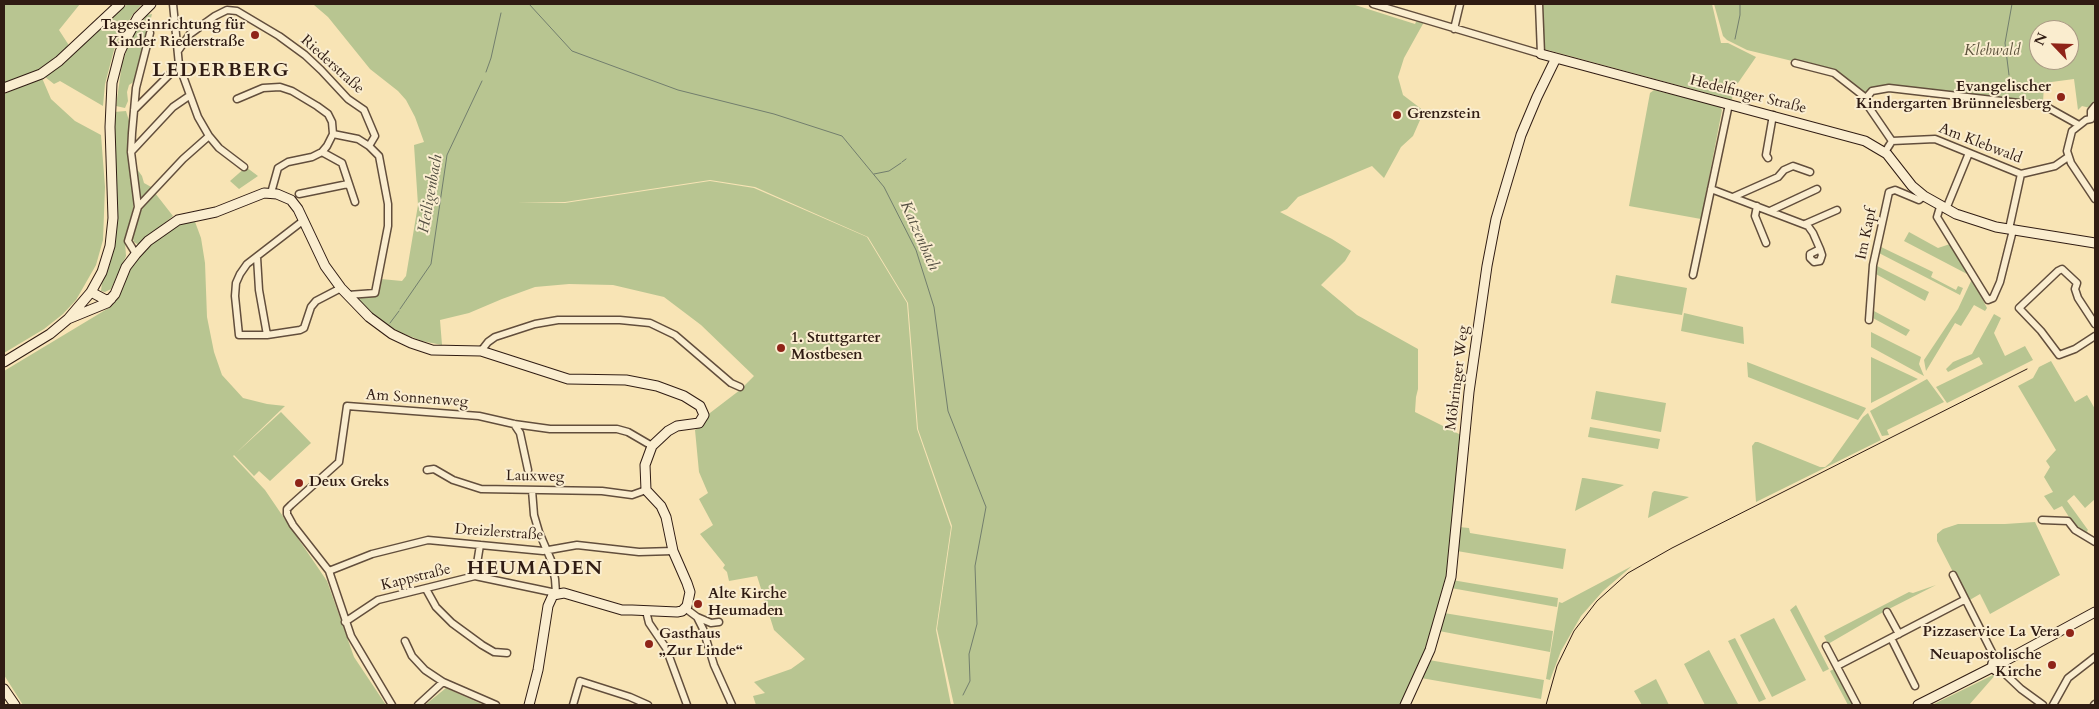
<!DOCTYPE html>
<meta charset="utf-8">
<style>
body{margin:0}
#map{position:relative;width:2099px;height:709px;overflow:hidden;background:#f8e4b5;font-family:Cardo,serif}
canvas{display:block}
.frame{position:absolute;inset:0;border:5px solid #301c13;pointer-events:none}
.north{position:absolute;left:2029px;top:20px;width:50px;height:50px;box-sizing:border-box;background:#faedcf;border:1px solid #a99984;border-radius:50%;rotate:294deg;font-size:14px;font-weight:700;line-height:20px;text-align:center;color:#301c13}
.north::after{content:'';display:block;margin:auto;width:18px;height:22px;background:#8f2418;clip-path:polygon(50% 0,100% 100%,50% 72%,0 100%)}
</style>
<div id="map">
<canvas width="2099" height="709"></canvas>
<div class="frame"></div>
<div class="north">N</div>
</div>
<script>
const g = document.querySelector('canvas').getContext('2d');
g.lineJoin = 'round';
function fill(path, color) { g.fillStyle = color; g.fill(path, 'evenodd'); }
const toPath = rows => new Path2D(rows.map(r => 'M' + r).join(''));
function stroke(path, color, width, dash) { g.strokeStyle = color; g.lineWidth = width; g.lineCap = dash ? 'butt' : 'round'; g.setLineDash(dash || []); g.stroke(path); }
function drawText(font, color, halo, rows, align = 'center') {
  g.font = font + ' Cardo,serif'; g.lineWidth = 4; g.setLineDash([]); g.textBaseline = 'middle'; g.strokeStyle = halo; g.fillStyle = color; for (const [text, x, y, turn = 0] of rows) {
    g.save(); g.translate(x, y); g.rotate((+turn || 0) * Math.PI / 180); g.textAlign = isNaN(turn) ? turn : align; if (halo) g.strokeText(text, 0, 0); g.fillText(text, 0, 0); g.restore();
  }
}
const green = toPath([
 [4,4,80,4,59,30,70,47,56,60,37,71,4,84],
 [128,4,142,4,133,14,121,34,114,50,105,84,103,106,60,81,54,84,45,77,66,60,108,19],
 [306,4,1352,4,1415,24,1417,20,1424,22,1404,58,1398,77,1403,95,1424,111,1413,136,1401,147,1384,178,1372,166,1298,197,1287,209,1280,212,1332,239,1351,251,1345,261,1321,285,1357,315,1418,349,1418,389,1416,397,1415,412,1461,435,1448,573,1429,641,1401,705,954,705,937,629,952,526,918,429,908,303,868,237,755,187,710,180,565,202,517,202,565,203,710,181,754,188,867,237,907,303,917,429,951,527,936,630,951,705,756,705,753,696,765,693,754,682,791,669,805,659,774,630,757,576,729,581,727,572,723,568,725,565,700,534,713,525,699,499,708,493,699,472,695,430,702,426,706,416,740,390,754,376,701,325,664,297,613,285,569,284,535,287,502,299,469,313,440,320,442,345,422,341,399,332,371,314,355,297,376,296,381,279,402,281,406,276,418,205,414,145,424,142,415,117,406,100,398,91,370,69,328,17,314,5],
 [1541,4,1712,4,1721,43,1728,43,1756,57,1738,83,1733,86,1732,100,1718,96,1544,49],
 [1714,4,2095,4,2095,104,2090,108,2082,106,2078,110,2074,79,2044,83,2043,103,1870,89,1864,94,1821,68,1747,50,1727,40,1723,36],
 [2039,30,2069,30,2069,60,2039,60],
 [152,14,135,81,129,85,127,92,128,101,125,108,116,106,122,64,127,49,134,33,147,15],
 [42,78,51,99,75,121,101,135,105,187,103,240,96,265,76,300,63,314,44,329,4,353,4,94],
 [1654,90,1719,106,1722,110,1701,219,1629,206,1650,93],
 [126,111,130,124,129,169,135,200,125,242,126,256,111,289,105,292,101,291,115,169,114,112],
 [246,167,258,176,239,189,230,181],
 [137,169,142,176,144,183,153,188,139,201],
 [155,193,173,216,141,243,137,244,134,242,132,236,140,211],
 [194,219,201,238,205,263,207,317,214,352,222,375,243,398,267,404,285,406,233,456,265,490,327,581,354,657,386,705,23,705,4,675,4,371,112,306,131,266,141,254,168,230],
 [1909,232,1938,248,1950,244,1969,275,1904,241],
 [1879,246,1933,272,1931,277,1956,290,1958,286,1963,288,1960,295,1877,252],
 [1875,265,1929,292,1925,301,1874,273],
 [1616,275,1687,288,1682,315,1611,303],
 [1972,279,1987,308,1985,311,1974,305,1961,326,1955,323,1926,371,1924,360,1958,309],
 [1872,310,1910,330,1906,336,1871,317],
 [1684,313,1743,327,1744,344,1681,331],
 [1994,314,2001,318,1994,333,2005,356,2025,346,2033,360,1947,403,1936,387,1983,364,1979,357,1948,372,1946,369,1953,362,1972,354],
 [1871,332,1921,357,1919,364,1924,376,1871,347],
 [1871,357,1918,379,1871,403],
 [2051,361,2075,402,2087,395,2095,409,2095,499,2085,508,2074,495,2067,501,2088,530,2087,531,2089,536,2076,528,2062,506,2054,510,2044,496,2053,492,2044,477,2050,467,2046,461,2056,450,2018,386,2033,378,2039,367],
 [1747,362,1866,408,1865,410,1858,420,1748,377],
 [1927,379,1944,402,1887,430,1889,435,1882,436,1870,411],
 [1596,391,1666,403,1661,432,1591,419],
 [281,412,311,443,270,481,259,471,254,476,234,455],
 [1868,413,1881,440,1756,502,1752,446,1755,442,1758,442,1820,467,1825,467,1831,462,1863,417],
 [1590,427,1660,439,1658,449,1588,437],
 [1582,478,1584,478,1624,485,1575,511],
 [1654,491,1655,491,1689,497,1648,518,1652,493],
 [2035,522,2060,575,1990,614,1980,594,1968,601,1937,541,1937,534,1943,529,1958,524,2005,524],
 [1459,527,1469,528,1470,533,1566,549,1563,569,1457,551],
 [1632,566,1603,591,1581,616,1561,651,1550,680,1546,679,1559,602,1562,603],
 [1452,580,1558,598,1557,607,1451,588],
 [1936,585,1885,611,1828,644,1824,636,1909,592,1913,593],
 [1796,605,1829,669,1823,672,1790,610],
 [1444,613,1553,631,1550,652,1439,631],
 [1774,618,1806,680,1772,697,1740,635],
 [1735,638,1766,699,1759,702,1728,641],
 [1709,650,1738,704,1737,705,1705,705,1684,664],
 [1429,660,1544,680,1541,699,1421,678],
 [1836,668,1854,705,1848,705,1830,671],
 [1997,673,1969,705,1932,705],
 [1656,679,1669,705,1642,705,1634,691],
 [446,688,457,693,484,705,425,705]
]);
const stream = toPath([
 [529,4,572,51,678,90,774,114,842,136,884,187,916,250,934,307,948,411,986,507,975,566,977,624,969,654,970,681,963,695],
 [1735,39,1740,15,1740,4],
 [486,72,491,58,501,13],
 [2009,75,2005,43,2012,4],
 [902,162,906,159],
 [874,174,889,171,901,163],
 [400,309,431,264,447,155,482,81],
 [390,323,399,311]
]);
const street = toPath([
 [173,4,179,65,198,117,209,136,219,148,244,167],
 [1373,4,1541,54,1539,4],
 [1454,29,1460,4],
 [178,51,190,34,215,16,227,10,237,11,279,36,305,55,321,70,348,99,364,110,375,136,369,146],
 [1795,63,1834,73,1866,98,1866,103,1892,141],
 [1866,98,1872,91,1889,88,2045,106,2079,125],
 [237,99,263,88,280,87,292,91,317,106,328,114,332,122,333,134,327,146,322,152,312,157,288,162,278,168,271,193],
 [134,110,179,65],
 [2091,119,2086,120,2072,131,2067,151,2071,163,2095,199],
 [2091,119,2091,111,2095,106],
 [333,134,358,139,369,146,379,156,388,204,388,226,375,293,348,295],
 [131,152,173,107,189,96],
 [322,152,342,163,355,202],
 [1885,152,1892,141,1935,139,2021,174,2055,166,2068,157],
 [1768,158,1766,155,1773,115],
 [1711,189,1808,226,1813,233,1820,249,1822,255,1820,261,1814,262,1810,258,1810,254,1820,249],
 [299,194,348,184],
 [1733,197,1778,177,1784,170,1793,166,1810,172],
 [1757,206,1755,216,1766,243],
 [138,207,183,159,209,136],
 [1940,207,1937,217,1988,300,1993,298,2000,282,2013,230],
 [1946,209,1969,153],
 [1770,211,1817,189],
 [304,220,247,264,240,274,236,283,235,296,239,335,267,335,300,330,304,328,311,307,316,301,341,288],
 [1805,224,1837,210],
 [2009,229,2021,174],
 [136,254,128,241,138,207,131,152,132,133,136,88,150,33],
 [257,257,259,290,267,335],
 [1693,275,1729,104],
 [1869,320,1873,265,1889,192,1895,190,1919,200,1924,196],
 [2095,324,2078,298,2075,289,2077,283,2062,269,2058,271,2019,308,2041,331,2059,355,2075,349,2095,336],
 [481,351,488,342,495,337,535,324,558,320,620,320,650,323,675,335,731,383,740,387],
 [514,424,520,433,528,470],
 [427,470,434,469,453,480,481,489,602,491,632,495,646,490],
 [2042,520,2068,521,2075,530,2095,542],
 [329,571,372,554,428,540,543,551,577,545,639,552,673,551],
 [1953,575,1996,660],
 [475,576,480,545],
 [426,589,436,607,452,623,482,645,494,652,507,653],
 [685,608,697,617,703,629,714,665,732,705],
 [646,611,649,623,666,648,687,705],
 [1887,612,1899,634],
 [697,617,711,623,719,622],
 [345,622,378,600,475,576,556,593,555,579,551,560,539,532,534,515,532,490],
 [1891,638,1915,686],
 [405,641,412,656,425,670,443,682,496,705],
 [1826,646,1857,705],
 [1837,666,1964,600],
 [2001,670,2021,689,2043,705],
 [392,705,351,636,329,571,293,525,287,514,287,509,291,505,339,462,347,406,479,416,514,424,550,429,617,429,628,432,652,446],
 [418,705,443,682],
 [573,705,580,681,630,697,648,705],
 [2053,705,2068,678,2095,657],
 [2094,705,2095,704]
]);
const secondary = toPath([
 [1541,54,1865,141,1887,154,1912,186,1924,196,1956,214,1996,227,2095,243],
 [4,88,41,74,59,61,120,4],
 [91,292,106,300,111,299],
 [68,319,107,303,115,294,126,267,136,254,148,241,178,220,216,212,264,193,277,194,291,200,298,209,325,266,341,288,369,317,392,334,411,343,432,350,481,351,568,379,626,380,657,386,684,396,700,406,704,415,699,423,677,426,668,431,652,446,645,465,646,490,661,506,666,517,673,551,687,583,690,592,687,606,682,611,677,612,632,610,622,610,564,593,553,595,548,606,538,670,529,705],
 [4,362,50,334,68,319,91,292,102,272,110,246,113,218,110,127,112,83,120,52,126,39,138,17,151,4],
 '1992.5 665a5.5 5.5 0 1 1 11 0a5.5 5.5 0 1 1-11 0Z',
 [2003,662,2095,612],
 [4,689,15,705],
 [1405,705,1430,650,1451,577,1469,392,1487,266,1496,219,1521,135,1537,97,1556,58],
 [1918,705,1993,667]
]);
const tram = toPath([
 [1546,705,1557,666,1574,631,1597,601,1628,573,1672,548,2027,369]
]);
const markers = [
 [255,35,5,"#8f2418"],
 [2061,97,5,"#8f2418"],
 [1397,115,5,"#8f2418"],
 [781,348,5,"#8f2418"],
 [299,483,5,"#8f2418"],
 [698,604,5,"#8f2418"],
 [2070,633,5,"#8f2418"],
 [649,644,5,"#8f2418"],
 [2052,665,5,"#8f2418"]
];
const poiNames = [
 ["Tageseinrichtung für",245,26,"right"],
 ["Kinder Riederstraße",245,43,"right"],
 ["Evangelischer",2051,88,"right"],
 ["Kindergarten Brünnelesberg",2051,105,"right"],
 ["Grenzstein",1407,115],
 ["1. Stuttgarter",791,339],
 ["Mostbesen",791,356],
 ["Deux Greks",309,483],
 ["Alte Kirche",708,595],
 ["Heumaden",708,612],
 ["Pizzaservice La Vera",2060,633,"right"],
 ["Gasthaus",659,635],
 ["„Zur Linde“",659,652],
 ["Neuapostolische",2042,656,"right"],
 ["Kirche",2042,673,"right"]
];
const parkNames = [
 ["Klebwald",1992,52]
];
const streetNames = [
 ["Riederstraße",332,65,42],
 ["Hedelfinger Straße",1748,95,14],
 ["Am Klebwald",1980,144,21],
 ["Im Kapf",1867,234,-78],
 ["Möhringer Weg",1458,378,-83],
 ["Am Sonnenweg",417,399,4],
 ["Lauxweg",535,477,1],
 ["Dreizlerstraße",499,533,4],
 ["Kappstraße",416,578,-14]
];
const waterNames = [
 ["Heiligenbach",431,194,-80],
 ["Katzenbach",919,236,66]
];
const districtNames = [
 ["LEDERBERG",221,71],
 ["HEUMADEN",535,569]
];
fill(green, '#b8c591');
stroke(stream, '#727e6d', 1);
stroke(street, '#624e3c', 9);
stroke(secondary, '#301c13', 11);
stroke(street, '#faedcf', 6);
stroke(secondary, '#faedcf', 9);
stroke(tram, '#301c13', 1);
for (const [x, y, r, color] of markers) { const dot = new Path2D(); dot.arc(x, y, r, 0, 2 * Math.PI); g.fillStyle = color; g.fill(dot); stroke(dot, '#faedcf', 2); }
drawText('bold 15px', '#301c13', '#faedcf', poiNames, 'left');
drawText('italic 15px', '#594f39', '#faedcf', parkNames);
drawText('15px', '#301c13', '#faedcf', streetNames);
drawText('italic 16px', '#514d40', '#faedcf', waterNames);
g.letterSpacing = '1px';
drawText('bold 20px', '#301c13', '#faedcf', districtNames);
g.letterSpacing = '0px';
</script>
